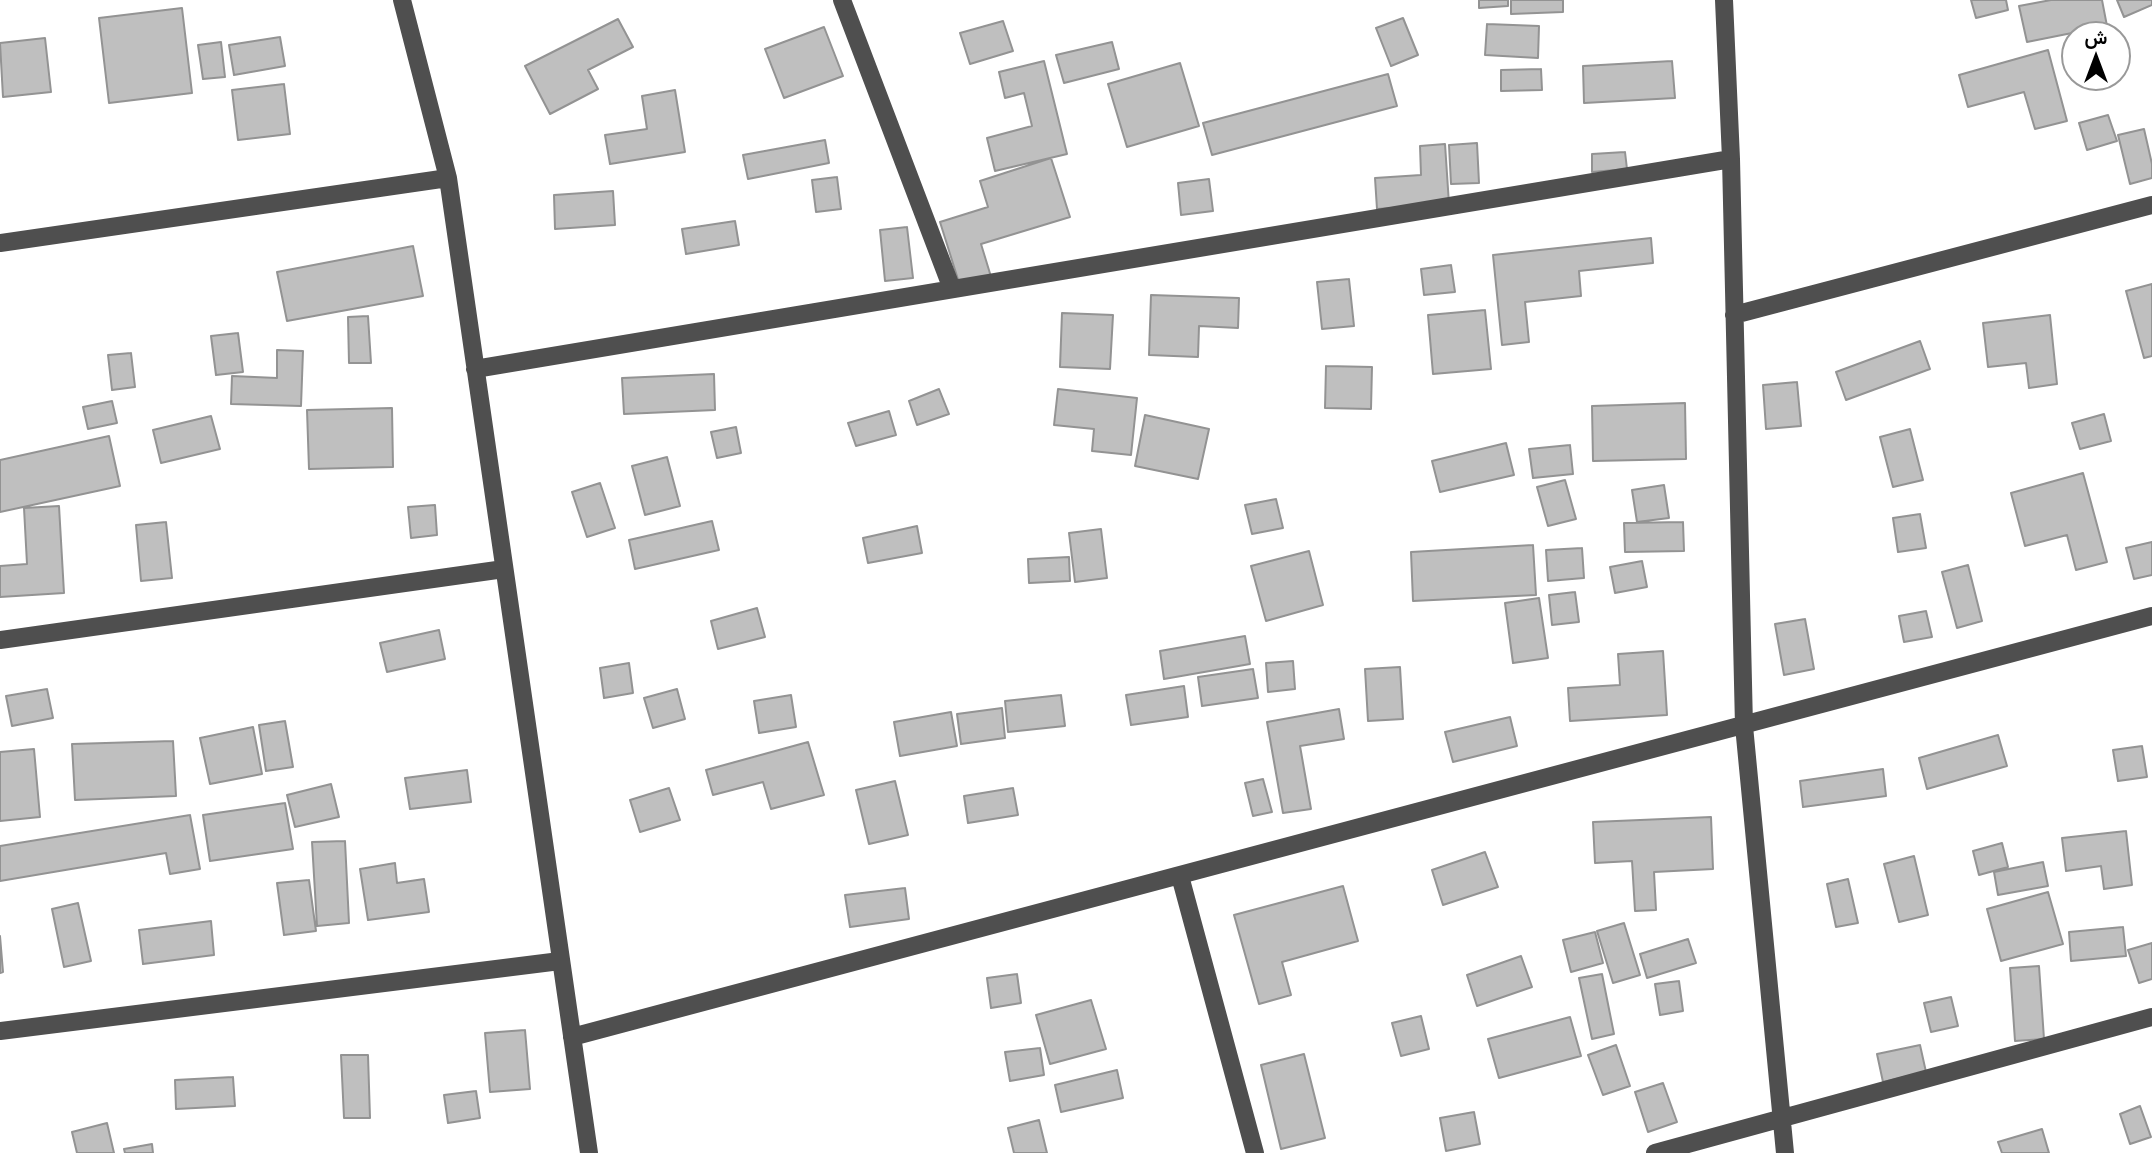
<!DOCTYPE html>
<meta charset="utf-8">
<style>
body{margin:0}
#map{position:relative;width:2152px;height:1153px;overflow:hidden;background:#fff;font-family:"PT Sans Narrow",Vazirmatn,sans-serif}
canvas{display:block}
.north{position:absolute;left:2061px;top:21px;width:70px;height:70px;box-sizing:border-box;background:#fff;border:2px solid #999;border-radius:50%;rotate:0deg;font-size:19px;font-weight:700;line-height:28px;text-align:center;color:#000}
.north::after{content:'';display:block;margin:auto;width:24px;height:32px;background:#000;clip-path:polygon(50% 0,100% 100%,50% 72%,0 100%)}
</style>
<div id="map">
<canvas width="2152" height="1153"></canvas>
<div class="north">ش</div>
</div>
<script>
const g = document.querySelector('canvas').getContext('2d');
g.lineJoin = 'round';
function fill(path, color) { g.fillStyle = color; g.fill(path, 'evenodd'); }
const toPath = rows => new Path2D(rows.map(r => 'M' + r).join(''));
function stroke(path, color, width, dash) { g.strokeStyle = color; g.lineWidth = width; g.lineCap = dash ? 'butt' : 'round'; g.setLineDash(dash || []); g.stroke(path); }
const building = toPath([
 [1479,0,1508,0,1508,6,1479,8,1479,0],
 [1511,0,1563,0,1563,12,1511,14,1511,0],
 [1971,0,2006,0,2008,10,1976,18,1971,0],
 [2051,0,2102,0,2107,26,2027,42,2019,6,2051,0],
 [2117,0,2152,0,2152,5,2124,17,2117,0],
 [182,8,192,93,109,103,99,18,182,8],
 [1403,18,1418,55,1391,66,1376,28,1403,18],
 [618,19,633,47,588,70,598,89,550,114,525,66,618,19],
 [1003,21,1013,51,970,64,960,33,1003,21],
 [1487,24,1539,26,1538,58,1485,55,1487,24],
 [824,27,843,76,784,98,765,49,824,27],
 [280,37,285,66,234,75,229,45,280,37],
 [45,38,51,92,3,97,0,43,45,38],
 [221,42,225,77,203,79,198,45,221,42],
 [1112,42,1119,69,1064,83,1056,55,1112,42],
 [2048,50,2067,121,2035,129,2024,92,1968,107,1959,75,2048,50],
 [1044,61,1067,154,995,171,987,138,1032,126,1024,93,1005,98,999,72,1044,61],
 [1672,61,1675,98,1584,103,1583,66,1672,61],
 [1180,63,1199,126,1127,147,1108,84,1180,63],
 [1541,69,1542,90,1501,91,1501,70,1541,69],
 [1388,74,1397,106,1212,155,1203,123,1388,74],
 [284,84,290,134,238,140,232,90,284,84],
 [675,90,685,152,610,164,605,135,647,129,642,96,675,90],
 [2108,115,2117,141,2087,150,2079,123,2108,115],
 [2144,129,2152,164,2152,178,2130,184,2118,135,2144,129],
 [825,140,829,163,748,179,743,155,825,140],
 [1477,143,1479,183,1451,184,1449,145,1477,143],
 [1445,144,1449,204,1377,209,1375,178,1421,175,1420,146,1445,144],
 [1625,152,1627,169,1592,172,1592,154,1625,152],
 [1051,158,1070,217,981,244,992,280,961,289,940,222,988,207,980,181,1051,158],
 [837,177,841,209,816,212,812,180,837,177],
 [1209,179,1213,211,1181,215,1178,183,1209,179],
 [613,191,615,225,555,229,554,195,613,191],
 [735,221,739,245,686,254,682,229,735,221],
 [907,227,913,278,885,281,880,230,907,227],
 [1651,238,1653,263,1579,271,1581,296,1525,302,1529,342,1502,345,1493,255,1651,238],
 [413,246,423,296,287,321,277,272,413,246],
 [1451,265,1455,292,1424,295,1421,269,1451,265],
 [1349,279,1354,326,1322,329,1317,282,1349,279],
 [2152,284,2152,356,2144,358,2126,291,2152,284],
 [1151,295,1239,298,1238,328,1199,326,1198,357,1149,355,1151,295],
 [1485,310,1491,369,1433,374,1428,315,1485,310],
 [1062,313,1113,315,1110,369,1060,367,1062,313],
 [2050,315,2057,384,2029,388,2026,363,1988,367,1983,323,2050,315],
 [368,316,371,363,349,363,348,317,368,316],
 [238,333,243,372,216,375,211,336,238,333],
 [1920,341,1930,369,1846,400,1836,372,1920,341],
 [277,350,303,351,301,406,231,404,232,376,277,378,277,350],
 [131,353,135,387,112,390,108,355,131,353],
 [1326,366,1372,367,1371,409,1325,408,1326,366],
 [714,374,715,410,624,414,622,378,714,374],
 [1797,382,1801,426,1766,429,1763,385,1797,382],
 [939,389,949,414,917,425,909,401,939,389],
 [1058,389,1137,398,1131,455,1092,451,1094,429,1054,425,1058,389],
 [112,401,117,423,88,429,83,407,112,401],
 [1685,403,1686,459,1593,461,1592,406,1685,403],
 [392,408,393,467,309,469,307,410,392,408],
 [889,411,896,435,856,446,848,423,889,411],
 [2104,414,2111,441,2080,449,2072,423,2104,414],
 [1145,415,1209,429,1198,479,1135,466,1145,415],
 [211,416,220,449,161,463,153,430,211,416],
 [736,427,741,453,717,458,711,432,736,427],
 [1910,429,1923,480,1893,487,1880,437,1910,429],
 [109,436,120,486,0,512,0,460,109,436],
 [1506,443,1514,475,1440,492,1432,461,1506,443],
 [1570,445,1573,474,1533,478,1529,449,1570,445],
 [667,457,680,506,645,515,632,466,667,457],
 [2083,473,2107,562,2076,570,2067,535,2025,546,2011,493,2083,473],
 [1565,480,1576,519,1548,526,1537,487,1565,480],
 [600,483,615,528,587,537,572,492,600,483],
 [1664,485,1669,518,1637,522,1632,490,1664,485],
 [1276,499,1283,528,1252,534,1245,505,1276,499],
 [435,505,437,535,411,538,408,507,435,505],
 [59,506,64,593,0,597,0,566,27,564,24,508,59,506],
 [1920,514,1926,548,1898,552,1893,518,1920,514],
 [712,521,719,550,635,569,629,540,712,521],
 [166,522,172,578,141,581,136,525,166,522],
 [1683,522,1684,551,1625,552,1624,523,1683,522],
 [917,526,922,553,868,563,863,538,917,526],
 [1101,529,1107,578,1075,582,1069,533,1101,529],
 [2152,542,2152,575,2134,579,2126,548,2152,542],
 [1533,545,1536,595,1413,601,1411,552,1533,545],
 [1582,548,1584,578,1548,581,1546,550,1582,548],
 [1309,551,1323,605,1266,621,1251,566,1309,551],
 [1069,557,1070,581,1029,583,1028,559,1069,557],
 [1642,561,1647,587,1615,593,1610,567,1642,561],
 [1968,565,1982,621,1957,628,1942,572,1968,565],
 [1575,592,1579,622,1552,625,1549,595,1575,592],
 [1539,598,1548,658,1513,663,1505,603,1539,598],
 [757,608,765,637,718,649,711,621,757,608],
 [1926,611,1932,637,1904,642,1899,616,1926,611],
 [1805,619,1814,669,1784,675,1775,624,1805,619],
 [439,630,445,659,387,672,380,643,439,630],
 [1245,636,1250,664,1164,679,1160,651,1245,636],
 [1663,651,1667,715,1570,721,1568,688,1620,685,1618,654,1663,651],
 [1293,661,1295,689,1268,692,1266,663,1293,661],
 [629,663,633,693,604,698,600,668,629,663],
 [1400,667,1403,719,1368,721,1365,669,1400,667],
 [1253,669,1258,698,1202,706,1198,677,1253,669],
 [1184,686,1188,717,1131,725,1126,695,1184,686],
 [47,689,53,718,12,726,6,696,47,689],
 [677,689,685,719,653,728,644,698,677,689],
 [791,695,796,727,759,733,754,701,791,695],
 [1061,695,1065,726,1008,732,1005,701,1061,695],
 [1002,708,1005,738,961,744,957,714,1002,708],
 [1339,709,1344,739,1300,746,1311,809,1283,813,1267,722,1339,709],
 [951,712,957,746,900,756,894,722,951,712],
 [1510,717,1517,746,1453,762,1445,732,1510,717],
 [285,721,293,767,266,771,259,725,285,721],
 [253,727,262,774,210,784,200,738,253,727],
 [1998,735,2007,766,1927,789,1919,758,1998,735],
 [173,741,176,796,75,800,72,744,173,741],
 [808,742,824,795,771,809,763,782,713,795,706,770,808,742],
 [2142,746,2147,777,2118,781,2113,750,2142,746],
 [34,749,40,817,0,821,0,752,34,749],
 [1883,769,1886,796,1803,807,1800,781,1883,769],
 [467,770,471,802,410,809,405,778,467,770],
 [1263,779,1272,812,1253,816,1245,783,1263,779],
 [895,781,908,835,869,844,856,790,895,781],
 [331,784,339,817,295,827,287,795,331,784],
 [669,788,680,820,640,832,630,800,669,788],
 [1013,788,1018,815,968,823,964,796,1013,788],
 [285,803,293,849,210,861,203,815,285,803],
 [190,815,200,869,170,874,166,853,0,881,0,846,190,815],
 [1711,817,1713,869,1654,872,1656,910,1635,911,1632,861,1595,863,1593,822,1711,817],
 [2126,831,2132,885,2104,889,2101,866,2066,871,2062,838,2126,831],
 [345,841,349,923,317,926,312,842,345,841],
 [2002,843,2008,867,1979,875,1973,851,2002,843],
 [1485,852,1498,887,1443,905,1432,870,1485,852],
 [1914,856,1928,915,1899,922,1884,864,1914,856],
 [2043,862,2048,886,1998,895,1994,872,2043,862],
 [395,863,397,883,424,879,429,912,368,920,360,869,395,863],
 [1848,879,1858,923,1836,927,1827,884,1848,879],
 [309,880,316,931,284,935,277,883,309,880],
 [1343,886,1358,941,1282,962,1291,995,1259,1004,1234,915,1343,886],
 [905,888,909,919,850,927,845,895,905,888],
 [2048,892,2063,944,2001,961,1987,909,2048,892],
 [78,903,91,961,64,967,52,909,78,903],
 [211,921,214,955,143,964,139,930,211,921],
 [1624,923,1640,975,1613,983,1597,931,1624,923],
 [2123,927,2126,956,2071,961,2069,932,2123,927],
 [1595,932,1603,963,1571,972,1563,940,1595,932],
 [0,936,3,972,0,973,0,936],
 [1688,939,1696,963,1647,978,1640,954,1688,939],
 [2152,943,2152,979,2139,983,2128,950,2152,943],
 [1521,956,1532,987,1477,1006,1467,975,1521,956],
 [2039,966,2044,1039,2015,1041,2010,968,2039,966],
 [1017,974,1021,1003,991,1008,987,978,1017,974],
 [1602,974,1614,1034,1592,1039,1579,978,1602,974],
 [1679,981,1683,1011,1660,1015,1655,984,1679,981],
 [1951,997,1958,1026,1931,1032,1924,1003,1951,997],
 [1091,1000,1106,1049,1050,1064,1036,1015,1091,1000],
 [1421,1016,1429,1049,1401,1056,1392,1023,1421,1016],
 [1570,1017,1581,1056,1499,1078,1488,1039,1570,1017],
 [525,1030,530,1089,490,1092,485,1033,525,1030],
 [1616,1045,1630,1086,1603,1095,1588,1055,1616,1045],
 [1920,1045,1926,1072,1883,1082,1877,1054,1920,1045],
 [1040,1048,1044,1075,1010,1081,1005,1052,1040,1048],
 [1304,1054,1325,1138,1281,1149,1261,1065,1304,1054],
 [341,1055,368,1055,370,1118,344,1118,341,1055],
 [1117,1070,1123,1098,1061,1112,1055,1085,1117,1070],
 [233,1077,235,1106,176,1109,175,1080,233,1077],
 [1663,1083,1677,1122,1648,1132,1635,1092,1663,1083],
 [476,1091,480,1118,448,1123,444,1095,476,1091],
 [2140,1106,2151,1137,2130,1144,2120,1114,2140,1106],
 [1474,1112,1480,1144,1446,1151,1440,1118,1474,1112],
 [1039,1120,1047,1153,1014,1153,1008,1128,1039,1120],
 [107,1123,114,1153,77,1153,72,1132,107,1123],
 [2042,1129,2049,1153,2002,1153,1998,1142,2042,1129],
 [152,1144,153,1153,125,1153,124,1149,152,1144]
]);
const minor = toPath([
 [402,0,448,178,589,1153],
 [842,0,952,289],
 [1724,0,1731,159,1744,726,1785,1153],
 [0,243,448,178],
 [1734,315,2152,205],
 [475,369,1731,159],
 [0,640,504,569],
 [1180,876,1255,1153],
 [0,1031,560,961],
 [572,1037,2152,616],
 [1655,1153,2152,1017]
]);
fill(building, '#bfbfbf');
stroke(building, '#939393', 2);
stroke(minor, '#4f4f4f', 18);
</script>
